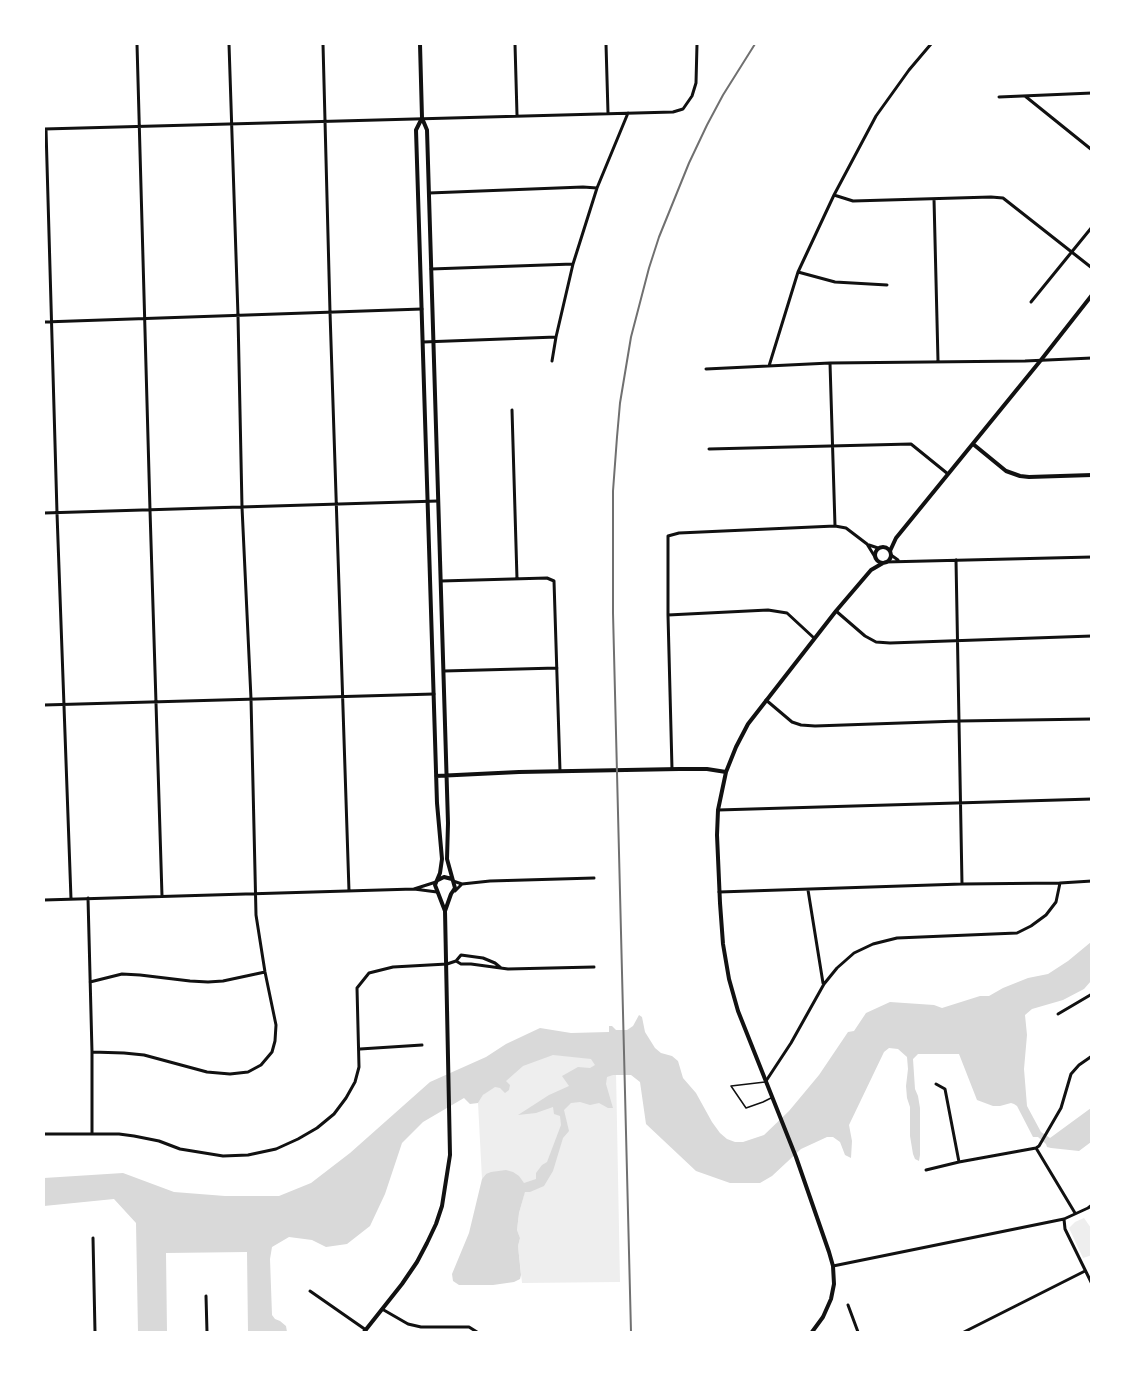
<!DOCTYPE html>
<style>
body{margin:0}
#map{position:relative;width:1135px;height:1376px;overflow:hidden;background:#fff;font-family:Commissioner,sans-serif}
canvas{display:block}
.frame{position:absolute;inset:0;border:45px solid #fff;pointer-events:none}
</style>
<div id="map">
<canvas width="1135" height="1376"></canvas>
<div class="frame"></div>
</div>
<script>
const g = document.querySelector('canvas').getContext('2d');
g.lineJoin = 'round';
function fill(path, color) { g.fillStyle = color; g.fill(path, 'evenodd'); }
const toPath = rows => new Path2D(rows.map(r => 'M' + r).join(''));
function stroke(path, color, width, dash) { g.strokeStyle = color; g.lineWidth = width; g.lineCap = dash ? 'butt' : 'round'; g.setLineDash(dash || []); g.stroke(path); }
const green = toPath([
 [554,1048,596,1053,616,1071,620,1282,522,1283,518,1246,520,1238,517,1230,519,1213,525,1191,486,1174,482,1179,478,1103,483,1095,527,1060],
 [1084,1218,1091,1228,1092,1255,1083,1258,1069,1228,1075,1222]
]);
const water = toPath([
 [1091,942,1091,981,1084,989,1063,1000,1032,1009,1025,1015,1027,1035,1024,1069,1027,1106,1041,1132,1050,1138,1091,1108,1091,1142,1079,1151,1051,1148,1047,1147,1046,1144,1038,1137,1033,1137,1017,1106,1014,1104,1011,1103,1000,1106,993,1106,977,1100,959,1054,918,1054,913,1059,915,1089,918,1096,920,1108,920,1155,919,1161,915,1159,913,1154,910,1136,910,1107,907,1098,906,1086,908,1069,907,1057,898,1049,889,1048,884,1052,849,1125,852,1141,851,1158,845,1155,840,1142,833,1137,827,1137,801,1149,772,1176,760,1183,730,1183,696,1171,646,1124,640,1082,631,1075,613,1075,607,1077,606,1084,613,1108,608,1108,599,1103,590,1105,580,1102,571,1103,564,1110,569,1131,563,1138,553,1171,544,1186,530,1192,525,1192,519,1213,517,1230,520,1238,518,1246,521,1275,520,1279,514,1282,493,1285,459,1285,453,1281,452,1274,469,1233,482,1179,486,1174,491,1172,506,1170,513,1172,519,1176,524,1183,536,1179,536,1173,542,1165,547,1162,561,1125,560,1116,554,1114,553,1107,536,1113,518,1115,549,1095,569,1086,562,1076,578,1067,590,1068,595,1065,591,1059,553,1055,523,1066,506,1081,510,1085,509,1090,505,1093,500,1088,495,1087,483,1095,478,1103,470,1104,464,1098,423,1122,402,1143,385,1194,370,1226,347,1244,326,1247,312,1240,289,1237,272,1247,270,1259,272,1315,275,1319,280,1321,286,1326,287,1332,248,1332,247,1252,166,1253,167,1332,138,1332,136,1223,114,1199,44,1206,44,1178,123,1173,174,1192,225,1196,279,1196,311,1183,350,1153,430,1082,486,1057,506,1044,540,1028,571,1033,609,1032,609,1026,612,1026,616,1030,627,1030,633,1026,639,1015,642,1017,645,1032,655,1048,661,1053,672,1056,678,1061,683,1078,696,1093,712,1122,720,1133,727,1139,735,1142,743,1142,764,1135,789,1111,819,1075,848,1032,854,1031,866,1013,890,1002,934,1005,942,1008,980,996,989,996,1003,988,1028,978,1048,974,1068,961]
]);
const service = toPath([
 [765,1082,731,1086,746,1108,763,1102,771,1098]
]);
const minor = toPath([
 [137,44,150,510,162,896],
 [323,44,330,312,349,891],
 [515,44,517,115],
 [606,44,608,113],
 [1025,96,1092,150],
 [999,97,1092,93],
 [44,129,673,112,683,109,692,96,696,83,697,44],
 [46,129,57,513,71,899],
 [429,193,583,187,597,188],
 [834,195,853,201,991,197,1003,198,1092,268],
 [934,199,938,361],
 [431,269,573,264],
 [798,272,835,282,887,285],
 [1031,302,1092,227],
 [44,322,422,309],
 [423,342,556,337],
 [552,361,556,337,573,264,597,188,628,113],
 [830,363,835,526],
 [769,366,798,272,834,195,876,116,909,70,931,44],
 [706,369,830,363,1025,361,1092,358],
 [512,410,517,579],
 [709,449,911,444,948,474],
 [44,513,438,501],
 [869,545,878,548],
 [891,555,898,560],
 [956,560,962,884],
 [885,562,1092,557],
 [441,581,547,578,554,581,560,771],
 [836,611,865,636,876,642,890,643,1092,636],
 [668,615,768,610,787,613,814,638],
 [444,671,557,668],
 [766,700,792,722,801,725,815,726,959,721,1092,719],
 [44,705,434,694],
 [672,769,668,615,668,536,679,533,835,526,846,528,867,544,875,557],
 [718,810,1092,799],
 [453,881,462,884,455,891],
 [436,882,414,889,437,892],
 [462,884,490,881,594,878],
 [808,890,823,983],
 [719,892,962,884,1060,883,1092,881],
 [88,898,92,1052,92,1134],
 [44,900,414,889],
 [456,961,461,964,471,964,508,969,594,967],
 [90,982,122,974,140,975,190,981,208,982,223,981,265,972],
 [1058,1014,1092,994],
 [360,1049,422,1045],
 [92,1052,124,1053,144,1055,207,1072,230,1074,248,1072,261,1065,272,1052,275,1041,276,1025,265,972,256,915,251,699,242,507,238,316,229,44],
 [766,1081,791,1043,824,984,837,968,854,953,873,944,897,938,1017,933,1031,926,1046,915,1056,902,1060,883],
 [936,1084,945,1089,959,1162],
 [44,1134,119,1134,134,1136,159,1141,180,1149,223,1156,248,1155,276,1149,298,1139,317,1128,334,1114,346,1098,355,1082,359,1067,357,988,369,973,393,967,447,964,456,961,461,955,483,958,495,963,501,968],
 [1036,1148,1039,1146,1061,1108,1071,1074,1079,1065,1092,1056],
 [1036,1148,1075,1213],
 [926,1170,959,1162,1036,1148],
 [1064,1219,1065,1229,1092,1284],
 [93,1238,95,1332],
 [833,1266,1064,1219,1088,1208,1092,1205],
 [310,1291,366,1330],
 [206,1296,207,1332],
 [848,1305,858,1332],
 [382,1309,408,1324,421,1327,469,1327,477,1332],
 [964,1332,1085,1271]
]);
const tertiary = toPath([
 [420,44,422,118,427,130,448,823,447,859,455,888,451,894,445,911],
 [973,444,1006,471,1020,476,1029,477,1092,475],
 '875 555a8 8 0 1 1 16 0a8 8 0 1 1-16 0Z',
 [890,551,896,538,1041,360,1092,295],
 [436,776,519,772,679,769,707,769,726,772],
 [438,880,444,877,452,879],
 [364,1332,402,1284,417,1262,427,1243,436,1224,442,1206,450,1155,445,911,435,885,440,873,442,859,437,803,416,130,422,118],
 [812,1332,823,1317,831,1299,834,1284,833,1266,829,1252,796,1157,738,1011,729,979,723,944,720,903,717,835,718,810,726,772,736,747,748,724,836,611,871,570,883,563]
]);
const rail = toPath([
 [631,1332,613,613,613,491,617,437,620,403,631,337,649,268,659,237,689,163,707,125,723,95,755,44]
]);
fill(green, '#eee');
fill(water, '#d9d9d9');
stroke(service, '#111', 1.5);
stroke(minor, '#111', 3);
stroke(tertiary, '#111', 4);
stroke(rail, '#707070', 2);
</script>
